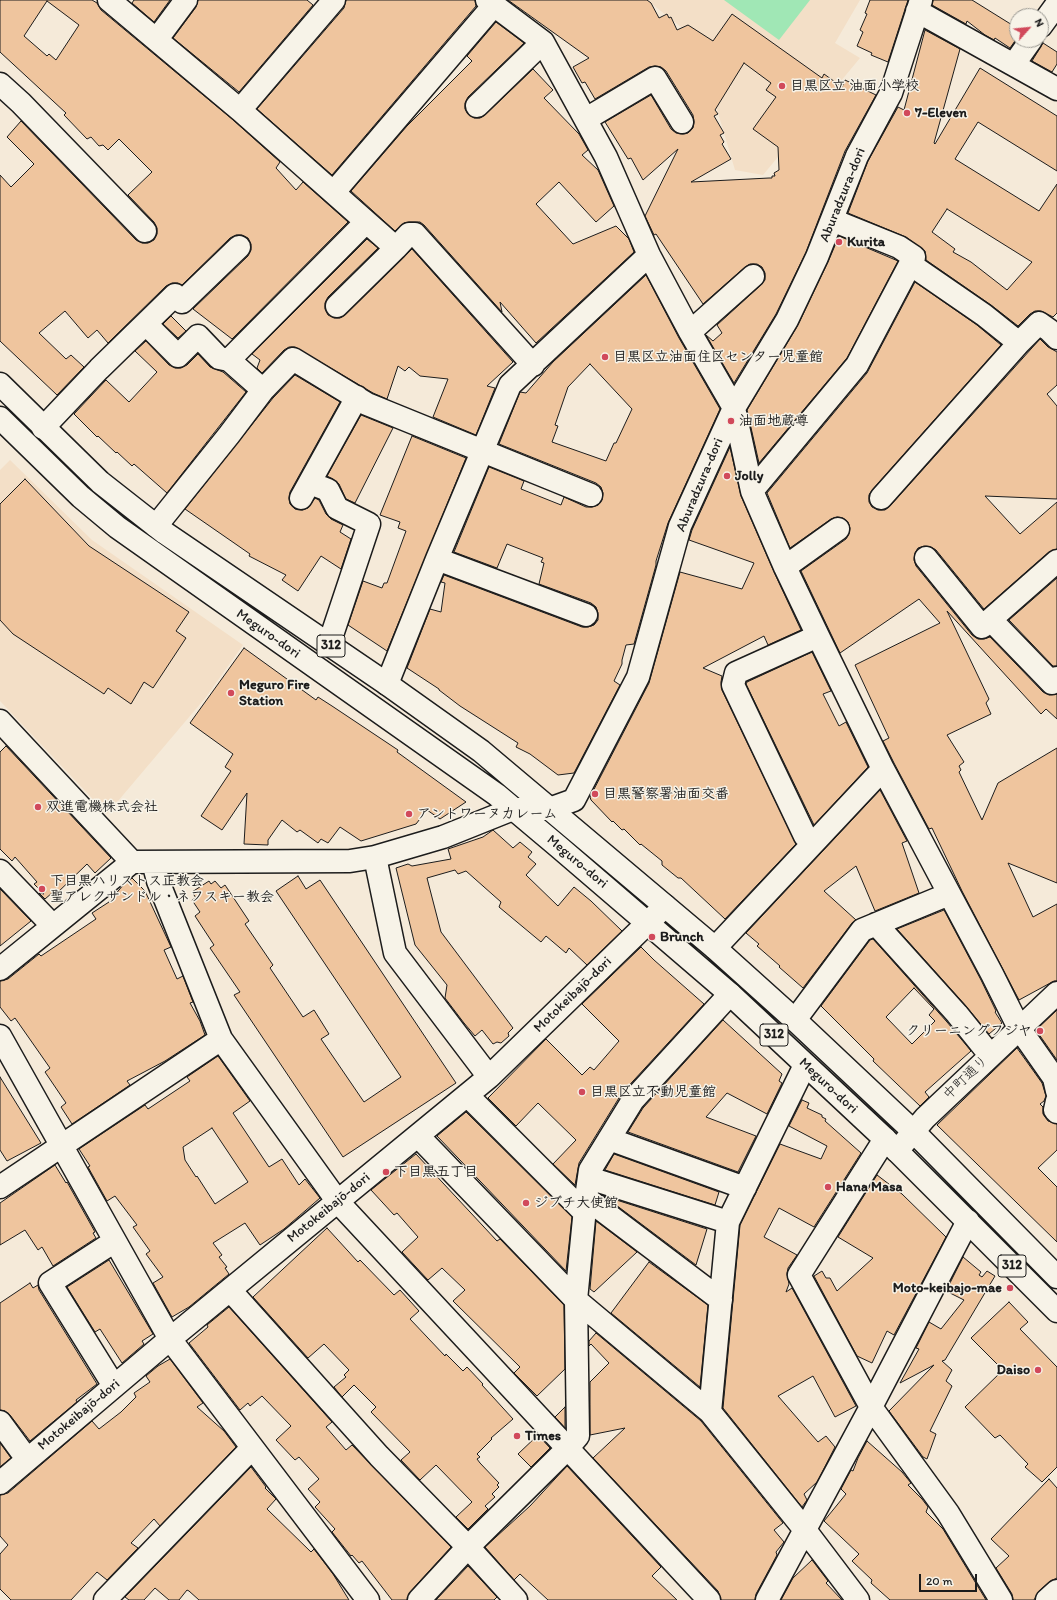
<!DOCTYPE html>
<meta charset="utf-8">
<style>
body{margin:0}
#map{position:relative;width:1057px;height:1600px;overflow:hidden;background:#f5ead9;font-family:Itim,sans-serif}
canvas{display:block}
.north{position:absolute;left:1009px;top:8px;width:40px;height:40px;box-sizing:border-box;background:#f7f3e8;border:1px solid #9f9d96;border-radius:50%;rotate:63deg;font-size:11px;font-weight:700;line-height:16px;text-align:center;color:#1c1c1c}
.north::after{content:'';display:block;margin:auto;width:14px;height:18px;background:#d1495b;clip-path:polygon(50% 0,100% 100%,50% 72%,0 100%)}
.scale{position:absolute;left:919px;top:1574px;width:58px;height:18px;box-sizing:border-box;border:2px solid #1c1c1c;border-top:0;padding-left:5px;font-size:12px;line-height:14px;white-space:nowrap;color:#1c1c1c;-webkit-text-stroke:3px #f7f3e8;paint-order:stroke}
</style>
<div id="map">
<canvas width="1057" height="1600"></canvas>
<div class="north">N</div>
<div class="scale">20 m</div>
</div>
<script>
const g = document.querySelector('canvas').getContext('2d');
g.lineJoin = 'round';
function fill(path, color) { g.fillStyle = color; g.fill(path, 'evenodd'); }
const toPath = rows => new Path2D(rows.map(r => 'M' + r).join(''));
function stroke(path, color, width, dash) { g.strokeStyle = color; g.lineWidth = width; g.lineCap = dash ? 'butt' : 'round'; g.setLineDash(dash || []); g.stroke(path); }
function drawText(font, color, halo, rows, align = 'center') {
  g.font = font + ' Itim,"Klee One",sans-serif'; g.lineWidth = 3; g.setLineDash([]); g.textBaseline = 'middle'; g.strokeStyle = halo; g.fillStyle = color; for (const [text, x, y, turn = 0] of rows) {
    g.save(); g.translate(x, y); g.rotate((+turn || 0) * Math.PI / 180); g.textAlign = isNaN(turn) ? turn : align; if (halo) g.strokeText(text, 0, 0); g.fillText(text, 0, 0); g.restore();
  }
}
const built = toPath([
 [647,0,860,0,835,43,860,58,763,175,735,170,693,29,681,27],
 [10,460,92,540,243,645,206,697,107,814,0,701,0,470]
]);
const green = toPath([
 [724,0,810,0,779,40]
]);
const building = toPath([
 [0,0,92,0,97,3,101,10,232,119,280,162,276,168,296,190,303,182,348,222,232,339,193,309,248,256,251,250,251,244,248,238,242,235,236,235,230,238,182,285,178,283,172,283,166,286,108,343,97,330,88,338,65,311,39,333,66,359,71,355,84,367,57,395,0,341,0,175,11,187,34,164,7,137,21,121,136,240,142,243,148,243,154,240,157,234,157,228,154,222,128,195,152,172,119,139,108,150,103,145,99,146,91,137,87,139,64,115,66,113,0,52,0,0],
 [47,1,79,25,56,60,49,54,47,56,24,36,47,1],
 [134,0,170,0,154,22,132,3,134,0],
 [198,0,307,0,313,5,239,92,173,38,196,7,198,0],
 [346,0,475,0,476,6,332,175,257,109,344,8,346,0],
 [508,0,647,0,651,3,659,18,667,14,669,18,671,17,677,30,688,25,713,41,732,14,822,78,824,74,842,87,845,80,876,95,845,151,806,252,776,314,734,383,706,335,713,341,722,333,717,325,761,285,765,280,765,273,762,267,757,264,750,264,745,267,703,304,656,234,654,235,645,216,678,149,643,180,631,158,628,159,605,122,651,95,671,129,676,133,683,134,688,133,693,128,694,122,693,115,666,71,661,67,655,66,649,67,595,99,585,82,582,83,573,67,589,58,508,0],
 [744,63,771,83,766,90,776,97,753,129,778,147,779,170,774,173,775,176,772,176,772,178,769,178,691,182,731,159,722,144,724,142,720,135,724,133,714,116,718,114,715,110,744,63],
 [870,0,908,0,888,62,871,55,872,53,857,46,863,32,860,30,867,14,865,13,870,0],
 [933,0,972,0,1017,28,1017,38,1010,48,995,38,994,40,985,35,967,21,966,24,932,5,933,0],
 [496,22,524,43,468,97,465,103,465,109,468,114,474,118,480,118,485,115,533,69,553,90,544,98,579,134,588,150,582,155,598,170,614,206,596,222,559,182,536,204,573,244,616,226,629,239,634,252,536,343,500,302,502,312,424,225,420,222,409,222,404,223,395,231,351,191,407,126,472,61,467,56,496,22],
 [925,30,960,49,934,143,935,144,980,68,1057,116,1057,171,978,122,955,159,1039,211,1057,184,1057,313,1053,317,1041,311,1035,311,1030,314,1018,326,991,305,926,260,925,251,906,237,848,213,868,161,898,107,904,110,925,30],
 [947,209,1032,262,1007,290,971,262,953,252,955,249,932,232,947,209],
 [1043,43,1057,52,1057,64,1052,72,1032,61,1043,43],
 [839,236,898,261,847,358,759,463,747,410,798,325,828,262,839,236],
 [367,239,378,248,328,297,325,303,325,309,328,315,334,318,340,318,345,315,412,249,513,362,487,386,495,388,476,435,433,417,448,379,420,376,409,367,405,371,398,366,387,399,373,393,295,347,289,347,284,350,262,373,257,368,260,360,252,354,367,239],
 [646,275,679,338,720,409,668,523,656,561,656,565,634,644,626,645,622,660,622,664,614,681,620,685,574,773,558,775,530,754,516,747,518,743,460,706,439,690,439,689,407,668,430,609,441,612,445,583,441,582,444,575,582,627,588,627,594,625,598,620,598,613,596,607,591,603,539,584,544,563,541,562,543,558,507,544,497,568,454,552,489,467,524,481,521,489,561,505,564,497,586,507,592,507,598,505,602,500,603,493,601,487,596,483,499,444,520,392,526,393,553,362,646,275],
 [590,364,632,409,616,443,614,443,606,461,552,442,558,426,555,425,568,387,590,364],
 [915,282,977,325,1001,345,872,490,869,495,869,502,872,507,878,510,885,510,890,506,1040,339,1048,347,1057,352,1057,385,1047,394,1057,406,1057,499,985,496,1020,534,1057,502,1057,549,1049,552,984,609,936,550,931,547,924,546,918,548,915,553,914,560,916,566,972,635,978,639,984,639,990,637,1043,692,1049,695,1057,694,1057,719,1046,709,1041,714,947,611,989,699,986,703,991,714,947,735,964,762,959,766,961,770,959,772,982,820,998,783,1057,748,1057,883,1008,863,1033,917,1057,904,1057,981,1054,981,1019,1000,962,891,932,828,929,829,894,763,883,741,889,738,855,665,940,623,919,599,840,653,801,571,846,539,849,534,850,528,848,522,843,518,837,517,831,519,790,548,767,493,867,373,915,282],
 [171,316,186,331,178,338,163,324,171,316],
 [146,341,169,365,175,368,181,368,187,365,198,354,210,367,223,372,246,392,167,493,134,464,132,466,117,452,116,453,98,436,97,437,74,414,106,380,129,402,157,372,135,351,146,341],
 [295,375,340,402,290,492,289,498,290,504,295,509,302,510,308,508,315,498,319,500,326,514,331,519,343,525,340,532,351,539,341,569,321,556,298,591,282,580,286,575,249,556,250,554,185,509,273,398,295,375],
 [361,415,393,428,355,503,346,499,339,484,333,479,327,476,361,415],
 [412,436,466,458,387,651,348,625,363,581,382,588,384,583,387,583,406,531,398,528,400,522,380,515,412,436],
 [730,447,741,496,774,572,801,630,768,645,764,636,703,668,722,676,721,682,722,690,796,844,725,919,681,878,678,878,662,865,662,861,641,844,640,845,624,829,622,830,613,821,612,822,591,800,590,797,649,683,680,572,742,589,754,563,689,540,692,530,730,447],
 [25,479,89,546,189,612,176,631,186,638,153,688,144,682,131,704,108,688,104,694,13,634,0,620,0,504,25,479],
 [1057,578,1057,666,1053,666,1009,620,1057,578],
 [244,648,316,700,318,697,332,706,398,750,397,752,466,802,440,819,427,810,416,824,361,841,340,827,328,843,321,839,318,843,300,830,297,832,282,820,268,840,268,845,244,844,247,793,222,830,201,816,231,771,225,767,233,754,190,723,244,648],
 [812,652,831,691,823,694,839,726,846,722,868,767,814,825,746,684,747,682,812,652],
 [6,746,111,858,95,873,87,864,54,896,52,893,45,899,39,893,44,894,34,884,37,882,15,857,12,861,0,849,0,752,6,746],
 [880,790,907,841,902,843,919,893,875,911,856,866,824,891,856,920,852,923,803,988,779,967,780,966,757,946,759,944,746,933,880,790],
 [493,830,513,848,520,842,532,852,528,857,536,864,526,875,558,906,574,887,591,901,622,931,587,965,569,948,566,953,546,936,541,942,499,907,501,902,466,871,458,874,455,870,427,878,441,932,513,1028,508,1033,509,1036,501,1043,497,1042,493,1044,482,1030,475,1036,464,1023,445,998,447,985,415,945,396,868,408,864,412,866,451,859,448,849,483,837,493,830],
 [298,876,306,889,320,880,456,1083,343,1157,234,995,240,992,210,948,214,945,195,916,200,912,192,900,196,898,192,892,209,881,211,884,215,881,221,888,225,885,249,921,245,924,273,965,270,968,303,1017,314,1010,329,1034,321,1039,364,1102,401,1077,276,891,298,876],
 [132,878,145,891,171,947,164,950,177,979,183,976,193,1002,190,1003,200,1021,205,1035,165,1061,127,1081,130,1085,72,1124,61,1107,66,1103,45,1072,50,1068,15,1018,11,1021,0,1007,0,981,8,979,39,954,41,956,96,919,92,913,109,902,124,884,132,878],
 [0,889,31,921,0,946,0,889],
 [944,910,981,980,996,1011,995,1012,1002,1023,989,1034,966,1006,897,929,944,910],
 [873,939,947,1022,971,1051,925,1092,929,1097,920,1106,873,1061,874,1059,821,1006,870,940,873,939],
 [914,988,934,1009,929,1015,935,1021,912,1044,886,1017,914,988],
 [641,947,654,960,704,1004,622,1093,579,1163,575,1185,553,1164,576,1140,538,1103,516,1126,488,1098,546,1039,582,1075,590,1067,594,1070,619,1041,582,1004,641,947],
 [1057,1010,1057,1060,1036,1030,1057,1010],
 [723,1020,782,1074,779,1081,782,1083,767,1114,727,1093,706,1117,756,1136,738,1172,628,1132,643,1108,723,1020],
 [1017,1048,1042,1083,1046,1096,1044,1101,1040,1104,1043,1107,1043,1114,1048,1121,1057,1124,1057,1150,1038,1168,1057,1187,1057,1242,937,1125,1017,1048],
 [218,1056,250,1101,233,1113,269,1167,282,1159,299,1185,305,1179,320,1198,284,1229,260,1245,245,1223,213,1243,222,1255,219,1257,227,1267,225,1268,229,1274,189,1307,172,1317,153,1283,163,1277,146,1254,150,1251,133,1227,137,1225,115,1196,107,1201,88,1167,90,1166,79,1149,145,1105,148,1109,190,1081,187,1077,218,1056],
 [212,1128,248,1182,215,1204,197,1176,196,1177,185,1160,183,1147,212,1128],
 [0,1077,41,1143,7,1161,0,1150,0,1077],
 [802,1100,809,1103,807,1108,822,1115,822,1117,826,1119,825,1121,861,1153,814,1227,779,1208,764,1237,797,1255,788,1268,787,1274,789,1284,786,1292,792,1288,856,1406,835,1417,813,1376,778,1396,818,1442,826,1436,835,1447,817,1482,804,1494,807,1500,802,1507,723,1408,740,1225,780,1144,821,1159,827,1146,789,1126,802,1100],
 [466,1112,572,1217,566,1271,437,1136,466,1112],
 [416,1154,497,1241,500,1239,564,1305,565,1369,537,1396,514,1373,520,1367,453,1301,465,1290,442,1268,428,1280,402,1252,418,1237,397,1213,394,1215,371,1190,416,1154],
 [614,1154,719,1192,715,1205,605,1170,614,1154],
 [55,1165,66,1183,67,1182,95,1232,93,1233,96,1238,53,1266,42,1247,38,1250,25,1230,0,1245,0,1203,55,1165],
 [877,1175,902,1194,946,1237,894,1335,887,1331,872,1363,857,1356,814,1276,822,1271,826,1278,830,1278,837,1291,873,1258,838,1237,877,1175],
 [604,1196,707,1229,696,1265,604,1196],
 [596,1221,637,1252,594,1292,590,1289,596,1221],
 [327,1228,358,1262,360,1260,394,1295,400,1290,419,1311,410,1319,445,1356,446,1354,463,1371,467,1367,483,1384,482,1385,513,1419,491,1438,492,1439,477,1454,480,1457,477,1459,480,1463,499,1483,497,1485,499,1487,492,1494,495,1497,485,1506,488,1509,468,1529,456,1517,472,1502,436,1465,420,1480,401,1460,410,1452,371,1412,376,1407,354,1385,342,1397,334,1387,346,1377,344,1375,349,1370,324,1344,308,1358,253,1297,327,1228],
 [963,1257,981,1272,979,1275,982,1277,987,1271,995,1276,945,1360,942,1361,952,1370,946,1381,952,1386,930,1431,936,1434,927,1459,923,1457,889,1411,934,1365,900,1383,919,1349,916,1348,929,1322,941,1329,964,1300,946,1291,963,1257],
 [109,1260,153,1334,142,1341,144,1344,122,1363,100,1329,95,1332,67,1287,109,1260],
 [649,1262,708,1305,700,1387,611,1313,649,1262],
 [30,1283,33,1288,38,1285,39,1290,97,1384,76,1400,77,1402,30,1441,10,1415,5,1411,0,1410,0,1303,30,1283],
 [1009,1302,1028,1322,1020,1329,1057,1367,1057,1467,1042,1482,1025,1467,1028,1464,1000,1435,995,1438,965,1407,1003,1370,971,1338,1009,1302],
 [229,1307,332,1422,326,1427,346,1450,352,1445,451,1547,410,1592,407,1600,392,1600,362,1561,359,1563,352,1555,351,1556,332,1532,335,1529,315,1507,320,1502,308,1489,319,1479,299,1457,295,1460,276,1440,291,1426,262,1396,250,1406,248,1403,240,1410,189,1343,208,1327,207,1325,229,1307],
 [596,1333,701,1421,783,1523,774,1530,784,1542,776,1552,777,1555,756,1594,755,1600,721,1600,718,1591,593,1458,625,1428,590,1435,590,1382,609,1363,591,1344,589,1346,589,1341,596,1333],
 [170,1359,203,1403,197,1407,224,1431,236,1447,160,1526,154,1519,131,1543,138,1548,107,1580,97,1572,71,1600,11,1600,0,1589,0,1554,8,1545,0,1536,0,1495,8,1493,92,1421,99,1429,121,1412,136,1397,134,1393,150,1382,146,1376,158,1366,170,1359],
 [565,1407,565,1428,555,1417,565,1407],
 [538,1435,550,1448,531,1467,518,1454,538,1435],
 [867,1441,902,1472,911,1483,908,1485,922,1499,928,1507,926,1512,943,1529,986,1600,890,1600,871,1583,872,1580,852,1561,859,1554,824,1521,846,1494,841,1489,851,1470,853,1471,858,1458,867,1441],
 [0,1443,11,1458,0,1467,0,1443],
 [567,1466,661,1567,652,1576,677,1600,548,1600,520,1574,514,1580,485,1547,530,1506,567,1466],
 [251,1467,266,1487,265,1488,276,1499,267,1509,311,1552,314,1549,333,1574,349,1600,199,1600,189,1591,187,1590,179,1600,169,1600,155,1588,144,1600,129,1600,125,1597,251,1467],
 [1049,1479,1057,1488,1057,1578,1049,1582,1039,1591,1034,1600,1013,1600,1012,1594,996,1568,1009,1556,991,1539,1049,1479],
 [812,1560,828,1581,826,1583,842,1600,781,1600,793,1578,812,1560],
 [468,1566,497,1597,494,1600,436,1600,468,1566]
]);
const minor = toPath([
 [109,0,240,110,396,248,409,234,415,234,533,365],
 [487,0,543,42,606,157,649,255,690,332,734,408,752,491,785,567,818,636,883,769,992,974,1019,1028,1054,1078,1057,1091],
 [917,11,1057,89],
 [1041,26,1057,4],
 [157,39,186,0],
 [1014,64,1031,40],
 [0,84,21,103,145,231],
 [477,106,543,42],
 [240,110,334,0],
 [586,119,655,78,682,122],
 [334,192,494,5],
 [910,264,984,315,1019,343],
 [337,306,396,248],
 [146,324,178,356,198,336,219,358,229,360],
 [690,332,753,276],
 [263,390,293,359,367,404,591,495],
 [43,428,99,369,175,295,182,302,239,247],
 [310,483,328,490,337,508,369,524,329,644],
 [752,491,857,365,914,257,899,247,832,220],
 [301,498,357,397],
 [881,498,1019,343,1039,323,1049,330,1057,338],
 [156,526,229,435,263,390,229,360,366,222],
 [926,558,982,627,1057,561],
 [437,559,586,615],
 [785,567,838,529],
 [991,620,1052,683,1057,678],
 [387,684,437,559,510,385,649,255],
 [0,721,132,862],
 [814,842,805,836,733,685,736,673,818,636],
 [375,857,395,953,489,1077],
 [153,862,158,881,221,1039,338,1202,709,1600],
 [0,871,53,926],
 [876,924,957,1014,990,1055],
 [715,948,883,769],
 [0,969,132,862,350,861,375,857,443,837,513,809,549,809,574,800,638,677,680,526,734,408,787,320,817,257,857,156,891,93,921,0],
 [795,1020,862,930,949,894],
 [0,1036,170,1339,368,1600],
 [805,1065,728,1222,710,1412,805,1530,858,1600],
 [467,1095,584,1212],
 [1057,1101,1055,1110,1057,1112],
 [418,1136,576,1300,710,1412],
 [609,1139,745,1188],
 [885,1139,799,1275,871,1407,948,1513,1001,1600],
 [897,1151,925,1118,1057,993],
 [589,1178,728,1222],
 [0,1187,221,1039],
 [586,1198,721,1300],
 [230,1290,379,1456,468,1547,516,1600],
 [114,1386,50,1283,115,1241],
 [0,1422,27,1459],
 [0,1483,170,1339,489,1077,665,906],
 [105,1600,252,1448],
 [419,1600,468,1547,567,1449,578,1436,576,1300,586,1198,590,1170,633,1100,730,994],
 [767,1600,871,1407,968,1221],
 [1047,1600,1057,1591]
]);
const major = toPath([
 [0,384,100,482,165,533,387,684,481,751,715,948,795,1020,913,1131,1057,1277],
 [0,418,81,497,117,527,497,795,560,848,730,994,885,1139,1057,1311]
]);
const markers = [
 [782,86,4,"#d1495b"],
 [907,113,4,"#d1495b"],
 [839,242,4,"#d1495b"],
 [605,357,4,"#d1495b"],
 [731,421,4,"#d1495b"],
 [727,476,4,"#d1495b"],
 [231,693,4,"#d1495b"],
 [595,794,4,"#d1495b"],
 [38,807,4,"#d1495b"],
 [409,814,4,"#d1495b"],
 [42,889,4,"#d1495b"],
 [652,937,4,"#d1495b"],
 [1040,1031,4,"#d1495b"],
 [582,1092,4,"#d1495b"],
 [386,1172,4,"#d1495b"],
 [828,1187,4,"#d1495b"],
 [526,1203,4,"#d1495b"],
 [1010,1288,4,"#d1495b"],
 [1038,1370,4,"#d1495b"],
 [517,1436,4,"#d1495b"]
];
const shields = [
 [331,646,28],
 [774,1035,28],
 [1012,1266,28]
];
const shieldNames = [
 ["312",331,646],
 ["312",774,1035],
 ["312",1012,1266]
];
const poiNames = [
 ["目黒区立 油面小学校",790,86],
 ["7-Eleven",915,113],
 ["Kurita",847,242],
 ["目黒区立油面住区センター児童館",613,357],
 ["油面地蔵尊",739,421],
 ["Jolly",735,476],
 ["Meguro Fire",239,685],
 ["Station",239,701],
 ["目黒警察署油面交番",603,794],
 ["双進電機株式会社",46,807],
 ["アントワーヌカレーム",417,814],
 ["下目黒ハリストス正教会",50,881],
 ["聖アレクサンドル・ネフスキー教会",50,897],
 ["Brunch",660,937],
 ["クリーニングフジヤ",1032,1031,"right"],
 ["目黒区立不動児童館",590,1092],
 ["下目黒五丁目",394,1172],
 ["Hana Masa",836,1187],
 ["ジブチ大使館",534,1203],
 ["Moto-keibajo-mae",1002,1288,"right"],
 ["Daiso",1030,1370,"right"],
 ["Times",525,1436]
];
const streetNames = [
 ["Aburadzura-dori",843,195,-68],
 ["Aburadzura-dori",700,485,-67],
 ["Meguro-dori",268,634,35],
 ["Meguro-dori",577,862,40],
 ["Motokeibajō-dori",573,995,-44],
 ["中町通り",966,1078,-44],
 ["Meguro-dori",828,1086,43],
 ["Motokeibajō-dori",329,1208,-39],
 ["Motokeibajō-dori",79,1415,-40]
];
fill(built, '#f3dfc7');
fill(green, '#a0e7b5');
fill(building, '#efc59e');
stroke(building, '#1c1c1c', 1);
stroke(minor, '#1c1c1c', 25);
stroke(major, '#1c1c1c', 25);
stroke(minor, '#f7f3e8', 22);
stroke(major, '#f7f3e8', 22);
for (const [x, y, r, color] of markers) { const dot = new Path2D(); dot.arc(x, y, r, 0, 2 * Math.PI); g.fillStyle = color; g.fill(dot); stroke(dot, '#f7f3e8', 1.5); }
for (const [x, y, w] of shields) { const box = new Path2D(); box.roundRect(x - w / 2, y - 11, w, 22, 3); g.fillStyle = '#f7f3e8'; g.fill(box); stroke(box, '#1c1c1c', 1); }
drawText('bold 13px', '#1c1c1c', null, shieldNames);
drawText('bold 14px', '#1c1c1c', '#f7f3e8', poiNames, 'left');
drawText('14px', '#1c1c1c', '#f7f3e8', streetNames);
</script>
